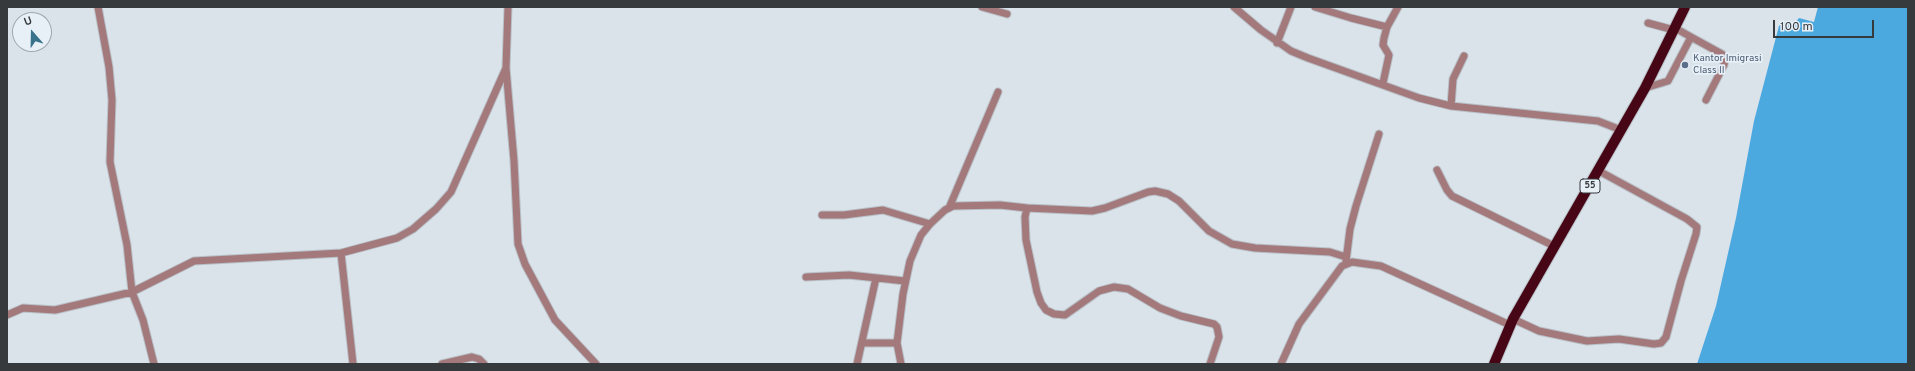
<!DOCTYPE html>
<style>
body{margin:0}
#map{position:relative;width:1915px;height:371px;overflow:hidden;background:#dae2ea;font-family:Overpass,sans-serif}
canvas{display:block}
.frame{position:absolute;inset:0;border:8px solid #373a3d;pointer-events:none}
.north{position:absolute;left:12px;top:12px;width:40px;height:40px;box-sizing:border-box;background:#e7eff7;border:1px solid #a1a7ad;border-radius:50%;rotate:340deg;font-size:11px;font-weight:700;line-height:16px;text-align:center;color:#373a3d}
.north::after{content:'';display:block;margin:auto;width:14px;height:18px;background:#38728b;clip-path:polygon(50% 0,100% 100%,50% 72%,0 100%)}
.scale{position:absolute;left:1773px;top:20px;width:101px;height:18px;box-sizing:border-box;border:2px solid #373a3d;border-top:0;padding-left:5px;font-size:12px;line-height:14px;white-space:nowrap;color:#373a3d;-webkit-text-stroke:3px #e7eff7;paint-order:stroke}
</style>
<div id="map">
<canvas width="1915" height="371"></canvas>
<div class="frame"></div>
<div class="north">U</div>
<div class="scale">100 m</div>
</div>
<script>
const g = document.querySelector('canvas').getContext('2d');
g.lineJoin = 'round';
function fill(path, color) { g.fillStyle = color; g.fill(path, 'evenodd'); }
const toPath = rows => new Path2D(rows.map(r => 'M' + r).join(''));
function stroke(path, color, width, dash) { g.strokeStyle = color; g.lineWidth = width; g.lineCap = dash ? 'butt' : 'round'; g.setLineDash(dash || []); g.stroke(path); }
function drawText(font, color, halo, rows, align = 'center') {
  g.font = font + ' Overpass,sans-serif'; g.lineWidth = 3.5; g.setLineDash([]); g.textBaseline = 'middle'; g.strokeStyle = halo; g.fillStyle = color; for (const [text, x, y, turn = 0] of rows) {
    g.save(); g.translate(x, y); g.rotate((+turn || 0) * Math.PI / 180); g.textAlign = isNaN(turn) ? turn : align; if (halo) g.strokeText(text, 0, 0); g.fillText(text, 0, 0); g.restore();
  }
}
const water = toPath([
 [1818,7,1908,7,1908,364,1697,364,1716,306,1736,218,1754,121,1780,22,1794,24,1799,18,1814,22]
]);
const minor = toPath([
 [98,7,109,67,112,100,110,162,127,245,132,292,143,320,154,364],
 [508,7,506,68,514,161,518,244,525,264,555,320,596,364],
 [982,7,1007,14],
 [1234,7,1261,30,1291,51,1308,58,1419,98,1451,106,1598,121,1621,130],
 [1315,7,1351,18,1387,27],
 [1648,23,1674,30],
 [1691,37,1722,54,1725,58,1724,65,1706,100],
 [1277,43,1291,7],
 [1383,83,1389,55,1383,45,1384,38,1387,27,1398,7],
 [1645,88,1668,81,1691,37,1675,28],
 [1451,106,1453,79,1464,56],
 [1437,170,1447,190,1452,196,1554,246],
 [949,208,998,92],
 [1027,208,1025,217,1026,240,1037,292,1041,303,1046,310,1054,314,1065,315,1099,291,1114,287,1128,289,1160,308,1181,316,1214,324,1217,327,1219,337,1210,364],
 [822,215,844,215,883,210,930,224],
 [341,253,353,364],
 [1346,261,1350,229,1356,206,1379,134],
 [806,277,849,275,905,281],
 [7,315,23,308,55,310,132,292,194,261,341,253,397,238,413,229,436,209,451,192,506,68],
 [1513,319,1539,331,1587,341,1619,339,1654,344,1661,343,1666,337,1681,281,1696,234,1697,227,1687,219,1599,171],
 [862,343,897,343],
 [442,364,472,357,479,359,484,364],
 [857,364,876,278],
 [901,364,897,343,903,294,910,261,921,235,930,224,945,210,953,206,1000,205,1027,208,1092,211,1105,208,1148,192,1155,191,1168,194,1179,201,1209,231,1232,244,1255,248,1330,252,1346,257],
 [1281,364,1299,324,1342,266,1352,262,1381,266,1510,325]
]);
const highway = toPath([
 [1494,364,1513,319,1645,88,1685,7]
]);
const markers = [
 [1685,65,4,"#5c6f8a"]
];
const shields = [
 [1590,186,20]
];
const shieldNames = [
 ["55",1590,186]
];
const serviceNames = [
 ["Kantor Imigrasi",1693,59],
 ["Class II",1693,71]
];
fill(water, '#4ca9df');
stroke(minor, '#b9c0c7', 9);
stroke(highway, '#b9c0c7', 12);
stroke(minor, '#a3797b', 7);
stroke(highway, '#470615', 10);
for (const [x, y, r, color] of markers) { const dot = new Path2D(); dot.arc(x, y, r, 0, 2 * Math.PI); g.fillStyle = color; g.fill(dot); stroke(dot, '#e7eff7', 1.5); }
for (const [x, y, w] of shields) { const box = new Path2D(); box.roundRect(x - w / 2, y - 7, w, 14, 3); g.fillStyle = '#e7eff7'; g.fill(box); stroke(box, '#373a3d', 1); }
drawText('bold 9px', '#373a3d', null, shieldNames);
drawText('10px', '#4e5e75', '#e7eff7', serviceNames, 'left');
</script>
